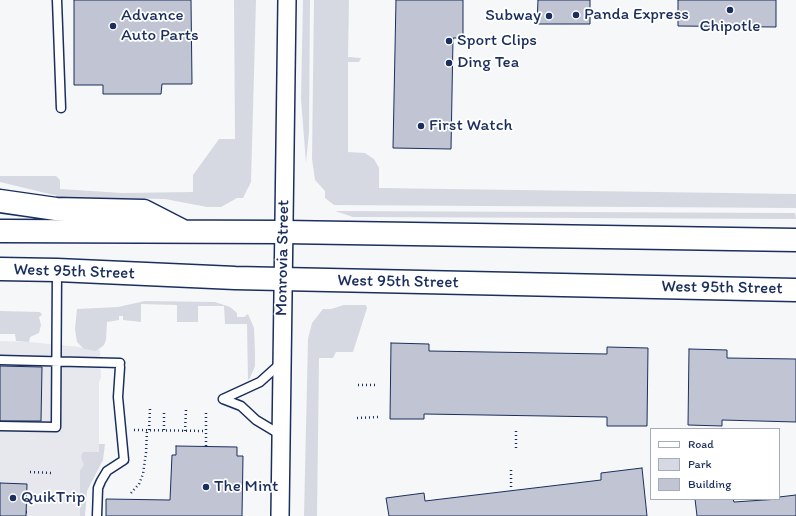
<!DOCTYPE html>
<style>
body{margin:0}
#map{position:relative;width:796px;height:516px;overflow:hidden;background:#f6f7f9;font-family:Itim,sans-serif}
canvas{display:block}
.legend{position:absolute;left:650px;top:428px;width:130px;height:72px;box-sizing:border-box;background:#fff;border:1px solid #a4acbf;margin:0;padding:5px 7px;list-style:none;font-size:12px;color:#1b2f5e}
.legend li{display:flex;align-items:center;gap:8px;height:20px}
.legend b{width:20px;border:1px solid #a4acbf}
</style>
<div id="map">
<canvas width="796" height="516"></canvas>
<ul class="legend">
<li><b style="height:5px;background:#fff"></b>Road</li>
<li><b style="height:11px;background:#d6d9e2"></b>Park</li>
<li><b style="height:11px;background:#c0c4d3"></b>Building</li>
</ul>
</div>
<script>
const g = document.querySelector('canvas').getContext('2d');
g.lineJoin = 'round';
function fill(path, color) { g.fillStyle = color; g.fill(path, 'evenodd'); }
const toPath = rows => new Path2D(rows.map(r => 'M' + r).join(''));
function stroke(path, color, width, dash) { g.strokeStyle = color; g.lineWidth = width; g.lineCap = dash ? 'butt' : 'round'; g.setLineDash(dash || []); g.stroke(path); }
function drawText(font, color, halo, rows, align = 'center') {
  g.font = font + ' Itim,sans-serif'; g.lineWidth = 3.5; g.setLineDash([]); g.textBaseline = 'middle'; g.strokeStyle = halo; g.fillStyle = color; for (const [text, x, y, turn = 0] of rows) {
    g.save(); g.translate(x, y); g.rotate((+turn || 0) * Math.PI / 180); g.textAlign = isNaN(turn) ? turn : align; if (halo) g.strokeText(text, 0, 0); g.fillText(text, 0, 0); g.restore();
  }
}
const built = toPath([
 [0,341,29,342,80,347,88,350,100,350,101,377,99,382,99,452,83,452,84,465,80,470,80,516,0,516]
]);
const green = toPath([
 [234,0,256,0,251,182,243,198,237,198,221,207,207,207,165,199,62,197,0,182,0,176,56,176,60,180,60,189,122,193,193,192,193,175,219,139,235,139],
 [303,0,310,0,309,132,306,163,301,99],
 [314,0,349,0,348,57,361,58,359,62,348,62,348,152,365,153,374,159,379,168,379,188,796,194,796,208,334,205,325,198,325,191,315,180,312,159],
 [335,211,795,213,796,219,369,217,353,217],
 [145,301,215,302,230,307,237,313,237,317,244,317,248,314,254,328,255,352,255,366,250,378,248,380,247,324,225,324,224,306,198,306,198,322,177,322,177,305,141,304,141,322,123,320,123,316,119,316,119,320,107,322,106,340,104,345,96,351,84,349,77,342,75,329,77,309,118,307],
 [344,305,366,305,367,308,353,352,336,352,333,358,319,358,317,516,304,516,308,339,312,323,323,309,331,309],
 [0,311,40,312,42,315,39,317,41,325,39,333,30,337,29,342,16,341,15,334,0,334],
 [99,444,105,444,103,460,87,491,85,516,80,516,80,470,84,465,81,457,83,452,99,452]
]);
const building = toPath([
 [74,0,191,0,192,84,162,84,161,94,103,94,103,85,74,85,74,0],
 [396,0,463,0,463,38,453,38,451,149,393,148,396,0],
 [538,0,590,0,590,24,537,24,538,0],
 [678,0,776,0,776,27,678,26,678,0],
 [391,343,429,344,429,351,607,354,607,347,648,348,647,426,607,426,607,417,424,414,424,419,390,419,391,343],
 [689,349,727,350,727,358,796,359,796,422,722,420,722,426,688,425,689,349],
 [0,366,42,367,41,421,0,421,0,366],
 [176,446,237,447,237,456,243,456,242,516,106,516,106,499,170,500,172,455,176,455,176,446],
 [642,468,647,516,389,516,386,498,424,493,425,501,601,480,601,473,642,468],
 [0,483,27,484,26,516,0,516,0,483],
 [796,495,796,516,697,516,695,499,733,499,734,502,779,499,779,497,796,495]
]);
const path = toPath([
 [358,385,375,385],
 [357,418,379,417],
 [134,430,206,431],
 [149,430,150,409],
 [164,430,164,410],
 [185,431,186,410],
 [206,446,206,411],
 [516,448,516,430],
 [30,472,52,473],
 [511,487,511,469],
 [131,493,139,484,143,474,146,453,147,430],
 [26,512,30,512]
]);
const service = toPath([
 [57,0,61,108],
 [0,360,120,363],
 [223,399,260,382,281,363],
 [223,399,241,406,256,420,281,435],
 [0,426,56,427,57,271],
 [97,516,98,488,101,481,107,471,124,460,118,397,120,367]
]);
const minor = toPath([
 [280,516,287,0]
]);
const primary = toPath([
 [0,201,56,209,144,211,181,230],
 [0,231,284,232,796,240],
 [0,269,57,270,235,278,796,290]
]);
const markers = [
 [730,10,4,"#1b2f5e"],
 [576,15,4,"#1b2f5e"],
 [549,16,4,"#1b2f5e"],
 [113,26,4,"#1b2f5e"],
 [449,41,4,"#1b2f5e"],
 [449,63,4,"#1b2f5e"],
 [421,126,4,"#1b2f5e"],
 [206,487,4,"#1b2f5e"],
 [13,498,4,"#1b2f5e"]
];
const poiNames = [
 ["Panda Express",584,15],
 ["Advance",121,16],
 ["Auto Parts",121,36],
 ["Subway",541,16,"right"],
 ["Chipotle",730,27,"center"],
 ["Sport Clips",457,41],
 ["Ding Tea",457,63],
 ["First Watch",429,126],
 ["The Mint",214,487],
 ["QuikTrip",21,498]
];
const streetNames = [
 ["Monrovia Street",283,258,-89],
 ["West 95th Street",74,272,2],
 ["West 95th Street",398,282,1],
 ["West 95th Street",722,288,1]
];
fill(built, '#e6e8ee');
fill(green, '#d6d9e2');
fill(building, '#c0c4d3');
stroke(building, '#1b2f5e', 1);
stroke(service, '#1b2f5e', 11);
stroke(minor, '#1b2f5e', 20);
stroke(primary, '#1b2f5e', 25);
stroke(path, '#1b2f5e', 2.5, [1, 3]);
stroke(service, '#fff', 8);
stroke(minor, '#fff', 17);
stroke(primary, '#fff', 22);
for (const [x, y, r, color] of markers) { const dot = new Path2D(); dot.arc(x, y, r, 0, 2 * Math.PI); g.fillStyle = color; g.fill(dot); stroke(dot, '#fff', 1.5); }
drawText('17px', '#1b2f5e', '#fff', poiNames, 'left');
drawText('17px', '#1b2f5e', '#fff', streetNames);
</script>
